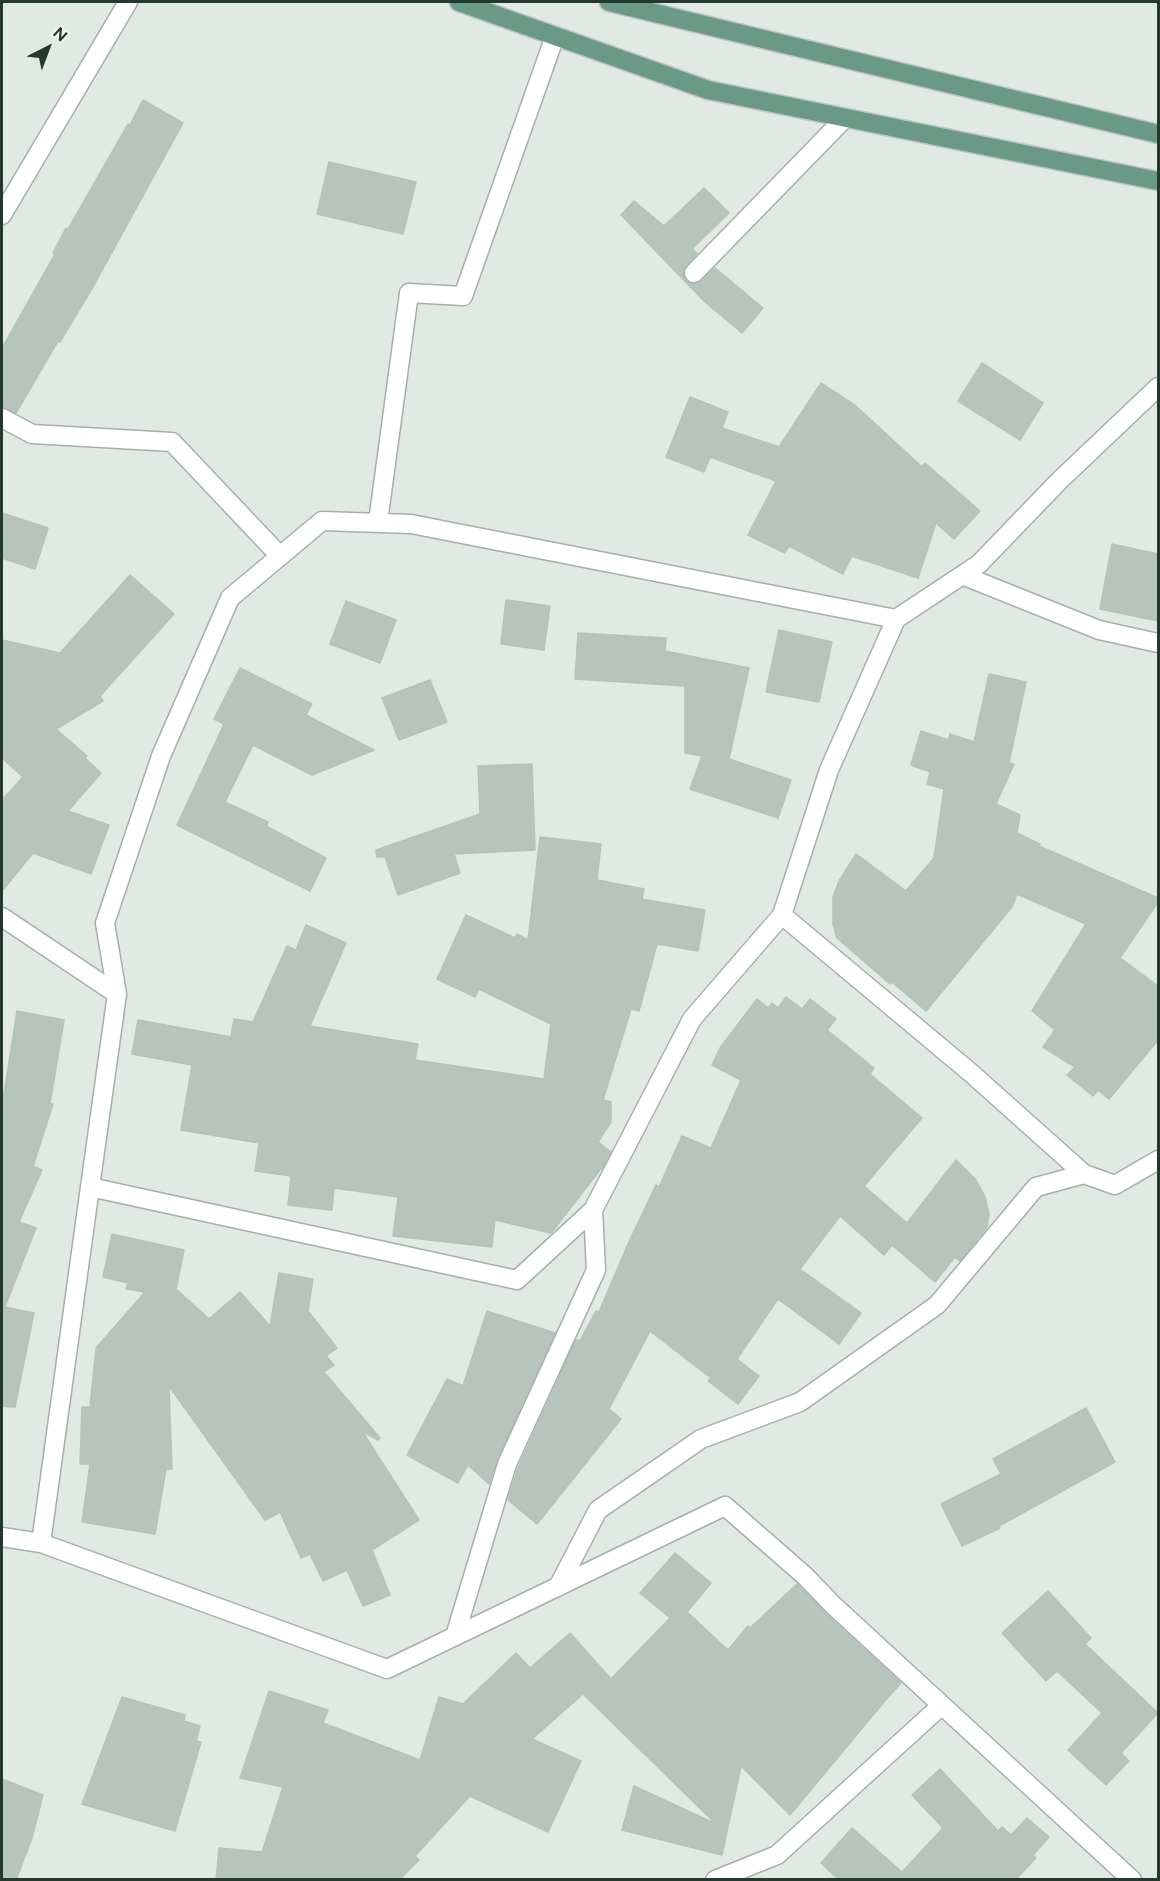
<!DOCTYPE html>
<style>
body{margin:0}
#map{position:relative;width:1160px;height:1881px;overflow:hidden;background:#e0e9e4;font-family:Figtree,sans-serif}
canvas{display:block}
.frame{position:absolute;inset:0;border:3px solid #23382f;pointer-events:none}
.north{position:absolute;left:18px;top:18px;width:60px;height:60px;-webkit-text-stroke:4px #f0f6f2;paint-order:stroke;rotate:42deg;font-size:16px;font-weight:700;line-height:24px;text-align:center;color:#23382f}
.north::after{content:'';display:block;margin:auto;width:21px;height:27px;background:#23382f;clip-path:polygon(50% 0,100% 100%,50% 72%,0 100%)}
</style>
<div id="map">
<canvas width="1160" height="1881"></canvas>
<div class="frame"></div>
<div class="north">N</div>
</div>
<script>
const g = document.querySelector('canvas').getContext('2d');
g.lineJoin = 'round';
function fill(path, color) { g.fillStyle = color; g.fill(path, 'evenodd'); }
const toPath = rows => new Path2D(rows.map(r => 'M' + r).join(''));
function stroke(path, color, width, dash) { g.strokeStyle = color; g.lineWidth = width; g.lineCap = dash ? 'butt' : 'round'; g.setLineDash(dash || []); g.stroke(path); }
const building = toPath([
 [143,100,183,123,94,285,60,342,58,341,16,413,2,407,2,348,55,254,53,253,66,228,68,229,128,124,130,125,143,100],
 [329,162,416,182,403,234,317,214,329,162],
 [704,188,729,213,692,249,697,253,686,266,683,275,687,281,696,284,715,268,763,308,742,333,705,302,621,215,634,201,664,226,704,188],
 [982,363,1043,403,1020,440,958,401,982,363],
 [821,383,856,406,922,467,925,463,980,511,954,539,936,523,918,578,852,556,843,574,789,546,785,553,748,535,776,481,710,457,704,472,666,457,690,397,728,412,722,428,779,447,821,383],
 [2,513,48,528,35,569,2,558,2,513],
 [1112,544,1158,554,1158,621,1100,609,1112,544],
 [130,575,174,614,100,696,103,701,56,729,87,756,85,758,101,773,68,811,109,825,91,874,33,853,2,891,2,800,23,777,2,758,2,640,60,653,130,575],
 [506,600,550,606,544,650,501,644,506,600],
 [346,601,396,620,380,663,330,644,346,601],
 [779,630,832,642,819,702,766,692,779,630],
 [578,633,666,638,665,651,749,668,729,759,791,780,778,818,690,789,702,756,685,753,685,686,575,679,578,633],
 [240,668,312,704,306,715,374,750,312,775,253,745,225,802,268,822,266,826,326,858,310,891,177,825,224,724,214,719,240,668],
 [989,674,1026,682,1009,763,1014,764,996,804,1020,815,1017,833,1040,844,1039,846,1158,898,1158,902,1120,958,1158,986,1158,1040,1109,1099,1098,1090,1093,1096,1067,1075,1075,1067,1043,1047,1055,1030,1032,1011,1086,924,1017,894,1012,907,926,1011,892,982,890,984,837,938,833,924,833,897,839,881,856,854,906,891,934,858,944,789,927,784,930,772,911,765,921,731,948,740,950,734,974,742,989,674],
 [430,680,447,722,399,740,382,698,430,680],
 [532,764,535,850,454,854,460,873,398,895,385,857,377,857,376,850,480,814,478,766,532,764],
 [540,837,601,844,597,880,644,889,642,899,705,910,698,951,657,944,639,1011,631,1009,603,1100,611,1102,611,1122,598,1142,611,1152,604,1165,551,1233,495,1220,492,1247,393,1236,398,1197,334,1188,332,1210,288,1205,291,1176,255,1171,259,1143,181,1130,192,1065,132,1054,138,1020,231,1037,234,1019,253,1022,287,946,296,950,306,925,346,943,310,1026,418,1044,415,1060,544,1079,551,1024,479,989,475,997,437,979,466,915,515,938,517,934,528,940,540,837],
 [786,997,802,1009,810,999,836,1019,827,1030,874,1068,870,1074,922,1118,864,1186,907,1223,956,1160,976,1180,985,1197,989,1214,987,1227,960,1261,955,1257,935,1282,892,1245,884,1255,840,1216,800,1269,861,1313,839,1344,778,1299,737,1359,759,1376,738,1404,708,1381,711,1378,650,1331,609,1409,621,1419,537,1524,508,1500,518,1468,576,1340,580,1341,596,1311,599,1312,628,1244,656,1185,659,1187,682,1136,711,1148,741,1080,712,1065,720,1048,757,999,768,1008,772,1003,778,1008,786,997],
 [17,1011,64,1020,50,1104,53,1104,33,1166,42,1170,19,1222,36,1228,5,1307,34,1313,15,1407,2,1406,2,1093,4,1094,17,1011],
 [112,1234,184,1250,176,1289,209,1319,240,1292,270,1326,279,1273,313,1279,308,1311,337,1348,326,1356,334,1365,324,1372,380,1438,378,1440,362,1431,419,1520,372,1550,390,1595,363,1606,347,1570,323,1581,310,1554,301,1558,280,1512,265,1520,169,1386,172,1469,166,1469,155,1534,82,1522,90,1464,80,1464,82,1407,90,1407,96,1348,145,1292,126,1289,128,1283,103,1277,112,1234],
 [487,1311,555,1333,497,1459,489,1484,468,1465,458,1483,407,1455,447,1379,463,1386,487,1311],
 [1086,1408,1115,1462,999,1526,1000,1528,962,1546,941,1504,1001,1474,993,1459,1086,1408],
 [675,1553,711,1583,687,1612,728,1650,748,1626,750,1628,797,1584,826,1614,901,1683,884,1702,790,1815,741,1766,722,1855,622,1830,634,1786,716,1824,583,1694,532,1739,581,1761,548,1832,470,1796,415,1856,419,1860,399,1880,216,1880,219,1848,262,1852,283,1787,240,1778,269,1691,328,1710,323,1723,420,1760,439,1697,463,1704,516,1653,530,1668,570,1633,611,1679,670,1618,640,1593,675,1553],
 [1048,1591,1091,1638,1085,1644,1158,1713,1121,1753,1129,1761,1106,1785,1068,1750,1102,1713,1057,1671,1046,1681,1002,1633,1048,1591],
 [122,1697,185,1715,184,1721,200,1726,196,1741,201,1742,175,1831,82,1804,122,1697],
 [940,1769,998,1831,1002,1827,1011,1835,1027,1818,1049,1837,1033,1855,1036,1858,1015,1880,839,1880,821,1863,852,1828,902,1872,943,1828,912,1795,940,1769],
 [2,1779,43,1795,32,1838,16,1880,2,1880,2,1779]
]);
const minor = toPath([
 [2,215,128,2],
 [694,273,845,118],
 [2,418,32,434,172,442,280,556],
 [378,522,409,293,463,296,555,36],
 [962,575,1099,630,1158,643],
 [896,619,979,564,1059,481,1158,387],
 [782,915,971,1073,1084,1174,1115,1185,1158,1160],
 [2,917,117,994],
 [2,1537,41,1543,387,1669,725,1506,805,1576,834,1606,1132,1880],
 [41,1543,90,1187,117,994,105,923,161,756,230,598,322,521,411,524,896,619,829,770,782,915,692,1019,593,1210,517,1280,90,1187],
 [558,1587,598,1510,701,1439,800,1402,937,1305,1036,1187,1084,1174],
 [455,1636,507,1464,596,1270,593,1210],
 [715,1880,777,1855,942,1705]
]);
const major = toPath([
 [459,2,708,90,1158,181],
 [609,2,1158,134]
]);
fill(building, '#b6c4bd');
stroke(building, '#b4c2ba', 1.5);
stroke(minor, '#a4b0aa', 21);
stroke(major, '#bdc3c1', 21);
stroke(minor, '#fff', 18);
stroke(major, '#6a9a87', 18);
</script>
